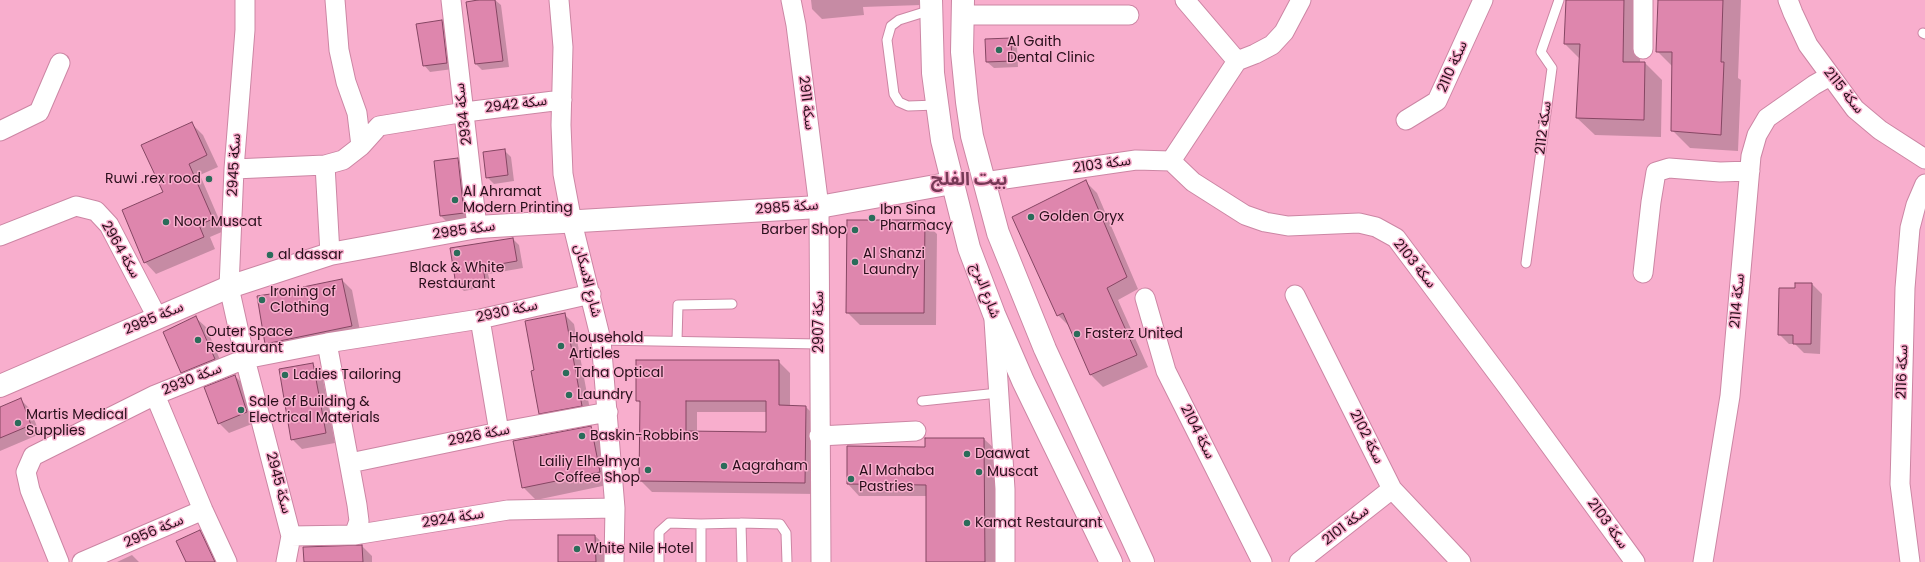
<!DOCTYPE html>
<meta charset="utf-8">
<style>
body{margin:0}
canvas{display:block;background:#f8aecd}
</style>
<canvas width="1925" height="562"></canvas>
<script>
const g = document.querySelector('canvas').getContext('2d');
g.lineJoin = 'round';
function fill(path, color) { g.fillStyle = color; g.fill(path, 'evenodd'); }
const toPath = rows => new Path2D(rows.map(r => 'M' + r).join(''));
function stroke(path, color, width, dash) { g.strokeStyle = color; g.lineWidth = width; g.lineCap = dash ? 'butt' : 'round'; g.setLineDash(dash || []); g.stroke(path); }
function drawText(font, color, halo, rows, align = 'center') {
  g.font = font + ' Poppins,"Noto Sans Arabic",sans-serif'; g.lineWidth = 3; g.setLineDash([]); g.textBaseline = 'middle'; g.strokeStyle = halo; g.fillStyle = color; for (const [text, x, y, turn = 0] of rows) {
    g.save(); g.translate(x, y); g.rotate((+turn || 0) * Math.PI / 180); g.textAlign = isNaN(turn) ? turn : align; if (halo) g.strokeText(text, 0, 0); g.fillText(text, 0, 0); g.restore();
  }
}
const shadow = toPath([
 [486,0,495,0,501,5,509,67,482,70,476,64],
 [811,0,920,0,921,5,863,7,864,15,822,19,812,9],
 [1568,0,1642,0,1640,63,1645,63,1662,80,1661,137,1595,135,1577,118,1580,59,1565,44],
 [1659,0,1741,0,1738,78,1741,80,1738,151,1690,148,1672,130,1673,67,1657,51],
 [442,21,448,28,453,69,430,72,424,65],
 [1011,39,1017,46,1018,67,994,68,987,62],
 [191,123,203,135,218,167,200,175,224,231,210,237,215,249,156,274,145,262,164,193],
 [504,150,511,157,514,181,494,184,487,177],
 [458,159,464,166,470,220,447,222,441,216],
 [1086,182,1097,193,1138,289,1118,300,1148,367,1103,387,1091,375,1070,327,1058,315],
 [924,221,937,234,936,325,860,325,847,312],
 [513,239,519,245,523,268,488,274,491,286,464,291,457,284],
 [342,280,352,290,361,336,276,353,266,343,305,289],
 [1812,284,1822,294,1820,354,1804,353,1795,344,1789,344,1779,334,1796,289],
 [564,314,574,324,591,415,550,423,540,413],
 [196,318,206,327,224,369,191,382,181,372],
 [778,361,790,373,790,406,805,406,817,418,816,494,652,492,640,480,641,404,637,400],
 [697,412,767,412,767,433,697,432],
 [312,364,322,374,335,443,302,449,292,439],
 [235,376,245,386,257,422,229,433,219,423],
 [21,400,30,409,40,434,0,451,0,408],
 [591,427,603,440,612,484,536,500,523,487],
 [926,439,984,439,996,450,997,562,927,562,927,496,859,496,848,484,926,448],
 [200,532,210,541,219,562,187,562],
 [595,536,605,545,605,562,559,562],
 [362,546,372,556,372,562,305,562,304,548],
 [132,555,139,562,117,562]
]);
const building = toPath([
 [478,0,495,0,503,61,475,64,466,2,478,0],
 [1566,0,1624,0,1623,62,1645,62,1644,120,1576,118,1580,44,1564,44,1566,0],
 [1658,0,1723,0,1721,62,1724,62,1721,135,1671,131,1672,52,1656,52,1658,0],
 [442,20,447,63,423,66,416,24,442,20],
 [1011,38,1012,61,986,62,985,39,1011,38],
 [192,122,207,155,189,164,213,219,199,225,204,237,144,263,122,210,163,192,141,145,192,122],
 [505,149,508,175,486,178,483,152,505,149],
 [458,158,464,213,440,216,434,161,458,158],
 [1086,180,1127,277,1107,288,1137,355,1090,375,1063,313,1057,316,1012,217,1086,180],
 [847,220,925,220,924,313,846,313,847,220],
 [513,238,517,261,483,267,485,280,456,285,450,248,513,238],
 [342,279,352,326,265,344,257,296,304,289,303,287,342,279],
 [1795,283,1812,283,1811,344,1793,344,1793,335,1778,335,1779,288,1795,288,1795,283],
 [565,313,582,406,539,414,531,371,534,370,525,321,565,313],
 [196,316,215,359,181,373,163,332,196,316],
 [636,360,779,360,779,405,806,406,805,483,639,481,640,401,636,401,636,360],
 [686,401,766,401,766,432,686,431,686,401],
 [313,363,326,433,291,440,279,369,313,363],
 [235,375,247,412,218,424,204,387,235,375],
 [21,398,31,425,0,438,0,407,21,398],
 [591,426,600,472,522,488,513,441,591,426],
 [925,438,984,438,985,562,926,562,926,485,847,484,847,446,925,447,925,438],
 [200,530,215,562,186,562,176,541,200,530],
 [558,535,595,535,596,562,558,562,558,535],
 [362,545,363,562,304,562,303,547,362,545]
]);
const lane = toPath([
 [931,10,899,20,891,26,887,40,894,94,899,102,908,106,937,105],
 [1923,33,1925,34],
 [1526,263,1552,68,1541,52,1559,0],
 [601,340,819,344],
 [677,341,678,305,732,304],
 [922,401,998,393],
 [741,523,742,562],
 [659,562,659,532,669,523,701,524,741,523,780,524,786,533,787,562],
 [701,562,701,524]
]);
const street = toPath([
 [245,0,245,30,234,169,229,287,245,359,291,536,286,562],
 [335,0,339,50,346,82,357,113,361,146],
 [451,0,477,227],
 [559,0,563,47,561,125,563,174,572,222,601,340,615,508,614,562],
 [791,0,796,25,819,207,821,562],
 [1185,0,1237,61],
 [1788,0,1793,13,1808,45,1855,109,1880,130,1925,159],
 [962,15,1129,15],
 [1643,49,1643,0],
 [1237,61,1255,54,1272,45,1284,32,1301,0],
 [1406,120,1437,101,1483,0],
 [0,131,39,112,60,63],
 [1171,161,1237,61],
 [325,165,330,254],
 [234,169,325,165,343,160,361,146,379,126,465,112,562,100],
 [984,182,1136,160,1171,161,1193,182,1245,215,1265,222,1288,226,1359,223,1376,227,1396,238,1509,389,1635,562],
 [0,236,76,206,96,211,109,225,157,317],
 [1643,273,1651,202,1656,172,1669,168,1720,172,1750,171],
 [1295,295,1392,489,1461,562],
 [1145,298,1166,371,1262,562],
 [480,319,499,432],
 [994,320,1005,489,1005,562],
 [327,343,357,505,359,521,354,535],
 [155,395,203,510,227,562],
 [819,436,916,431],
 [350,463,499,432,608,412],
 [291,536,354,535,508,510,615,508],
 [59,562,30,490,26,472,33,456,155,395,245,359,327,343,480,319,591,294],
 [82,562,203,510],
 [1299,562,1392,489],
 [1703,562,1730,396,1751,156,1757,135,1767,118,1814,85,1830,76],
 [1910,562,1900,484,1905,288,1910,228,1916,205,1925,184]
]);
const secondary = toPath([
 [931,0,933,73,942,140,969,248,994,314,1023,381,1111,562],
 [963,0,962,52,967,102,972,136,998,233,1045,349,1143,562],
 [0,386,229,287,330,254,477,227,819,207,952,183]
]);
const markers = [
 [999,50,4,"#2b6c5a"],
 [209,179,4,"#2b6c5a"],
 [455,200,4,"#2b6c5a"],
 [1031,217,4,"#2b6c5a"],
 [872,218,4,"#2b6c5a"],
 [166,222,4,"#2b6c5a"],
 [855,230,4,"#2b6c5a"],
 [457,253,4,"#2b6c5a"],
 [270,255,4,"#2b6c5a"],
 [855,262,4,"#2b6c5a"],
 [262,300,4,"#2b6c5a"],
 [1077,334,4,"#2b6c5a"],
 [198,340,4,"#2b6c5a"],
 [561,346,4,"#2b6c5a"],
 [566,373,4,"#2b6c5a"],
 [285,375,4,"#2b6c5a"],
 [569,395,4,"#2b6c5a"],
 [241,410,4,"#2b6c5a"],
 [18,423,4,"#2b6c5a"],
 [582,436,4,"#2b6c5a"],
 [967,454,4,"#2b6c5a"],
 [724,466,4,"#2b6c5a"],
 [648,470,4,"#2b6c5a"],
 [979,472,4,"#2b6c5a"],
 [851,479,4,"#2b6c5a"],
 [967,523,4,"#2b6c5a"],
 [577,549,4,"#2b6c5a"]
];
const poiNames = [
 ["Al Gaith",1007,42],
 ["Dental Clinic",1007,58],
 ["Ruwi .rex rood",201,179,"right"],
 ["Al Ahramat",463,192],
 ["Modern Printing",463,208],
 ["Ibn Sina",880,210],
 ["Pharmacy",880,226],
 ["Golden Oryx",1039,217],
 ["Noor Muscat",174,222],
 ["Barber Shop",847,230,"right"],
 ["Al Shanzi",863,254],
 ["Laundry",863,270],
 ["al dassar",278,255],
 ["Black & White",457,268,"center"],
 ["Restaurant",457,284,"center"],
 ["Ironing of",270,292],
 ["Clothing",270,308],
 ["Outer Space",206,332],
 ["Restaurant",206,348],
 ["Fasterz United",1085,334],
 ["Household",569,338],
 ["Articles",569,354],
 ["Taha Optical",574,373],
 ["Ladies Tailoring",293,375],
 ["Laundry",577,395],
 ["Sale of Building &",249,402],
 ["Electrical Materials",249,418],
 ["Martis Medical",26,415],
 ["Supplies",26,431],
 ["Baskin-Robbins",590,436],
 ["Daawat",975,454],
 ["Lailiy Elhelmya",640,462,"right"],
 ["Coffee Shop",640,478,"right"],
 ["Aagraham",732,466],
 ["Al Mahaba",859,471],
 ["Pastries",859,487],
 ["Muscat",987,472],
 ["Kamat Restaurant",975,523],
 ["White Nile Hotel",585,549]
];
const streetNames = [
 ["سكة 2110",1453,67,-66],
 ["سكة 2115",1843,91,51],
 ["سكة 2911",806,103,83],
 ["سكة 2942",516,105,-7],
 ["سكة 2934",464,114,-97],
 ["سكة 2112",1544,128,-83],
 ["سكة 2945",235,165,-87],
 ["سكة 2103",1102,165,-8],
 ["سكة 2985",787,208,-4],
 ["سكة 2985",464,231,-8],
 ["سكة 2964",120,250,60],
 ["سكة 2103",1414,264,51],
 ["شارع الاسكان",587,281,76],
 ["شارع البرج",985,291,69],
 ["سكة 2114",1738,301,-85],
 ["سكة 2930",507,312,-12],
 ["سكة 2985",154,319,-23],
 ["سكة 2907",819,322,-90],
 ["سكة 2116",1903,372,-88],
 ["سكة 2930",192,380,-22],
 ["سكة 2104",1197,432,63],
 ["سكة 2926",479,436,-11],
 ["سكة 2102",1366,437,63],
 ["سكة 2945",278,483,75],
 ["سكة 2924",453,519,-9],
 ["سكة 2103",1607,524,54],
 ["سكة 2101",1346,526,-38],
 ["سكة 2956",154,532,-23]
];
const districtNames = [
 ["بيت الفلج",969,180]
];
fill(shadow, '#0003');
fill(building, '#de86ad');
stroke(building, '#854663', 1);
stroke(lane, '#cc86a4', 11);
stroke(street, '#cc86a4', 21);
stroke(secondary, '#cc86a4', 24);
stroke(lane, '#fff', 9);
stroke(street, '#fff', 19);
stroke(secondary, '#fff', 22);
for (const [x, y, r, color] of markers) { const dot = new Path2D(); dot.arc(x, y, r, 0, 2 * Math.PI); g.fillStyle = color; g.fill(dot); stroke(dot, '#f8aecd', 1.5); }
drawText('14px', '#290f1b', '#f8aecd', poiNames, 'left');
drawText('14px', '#290f1b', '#f8aecd', streetNames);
drawText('bold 18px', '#773956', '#f8aecd', districtNames);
</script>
